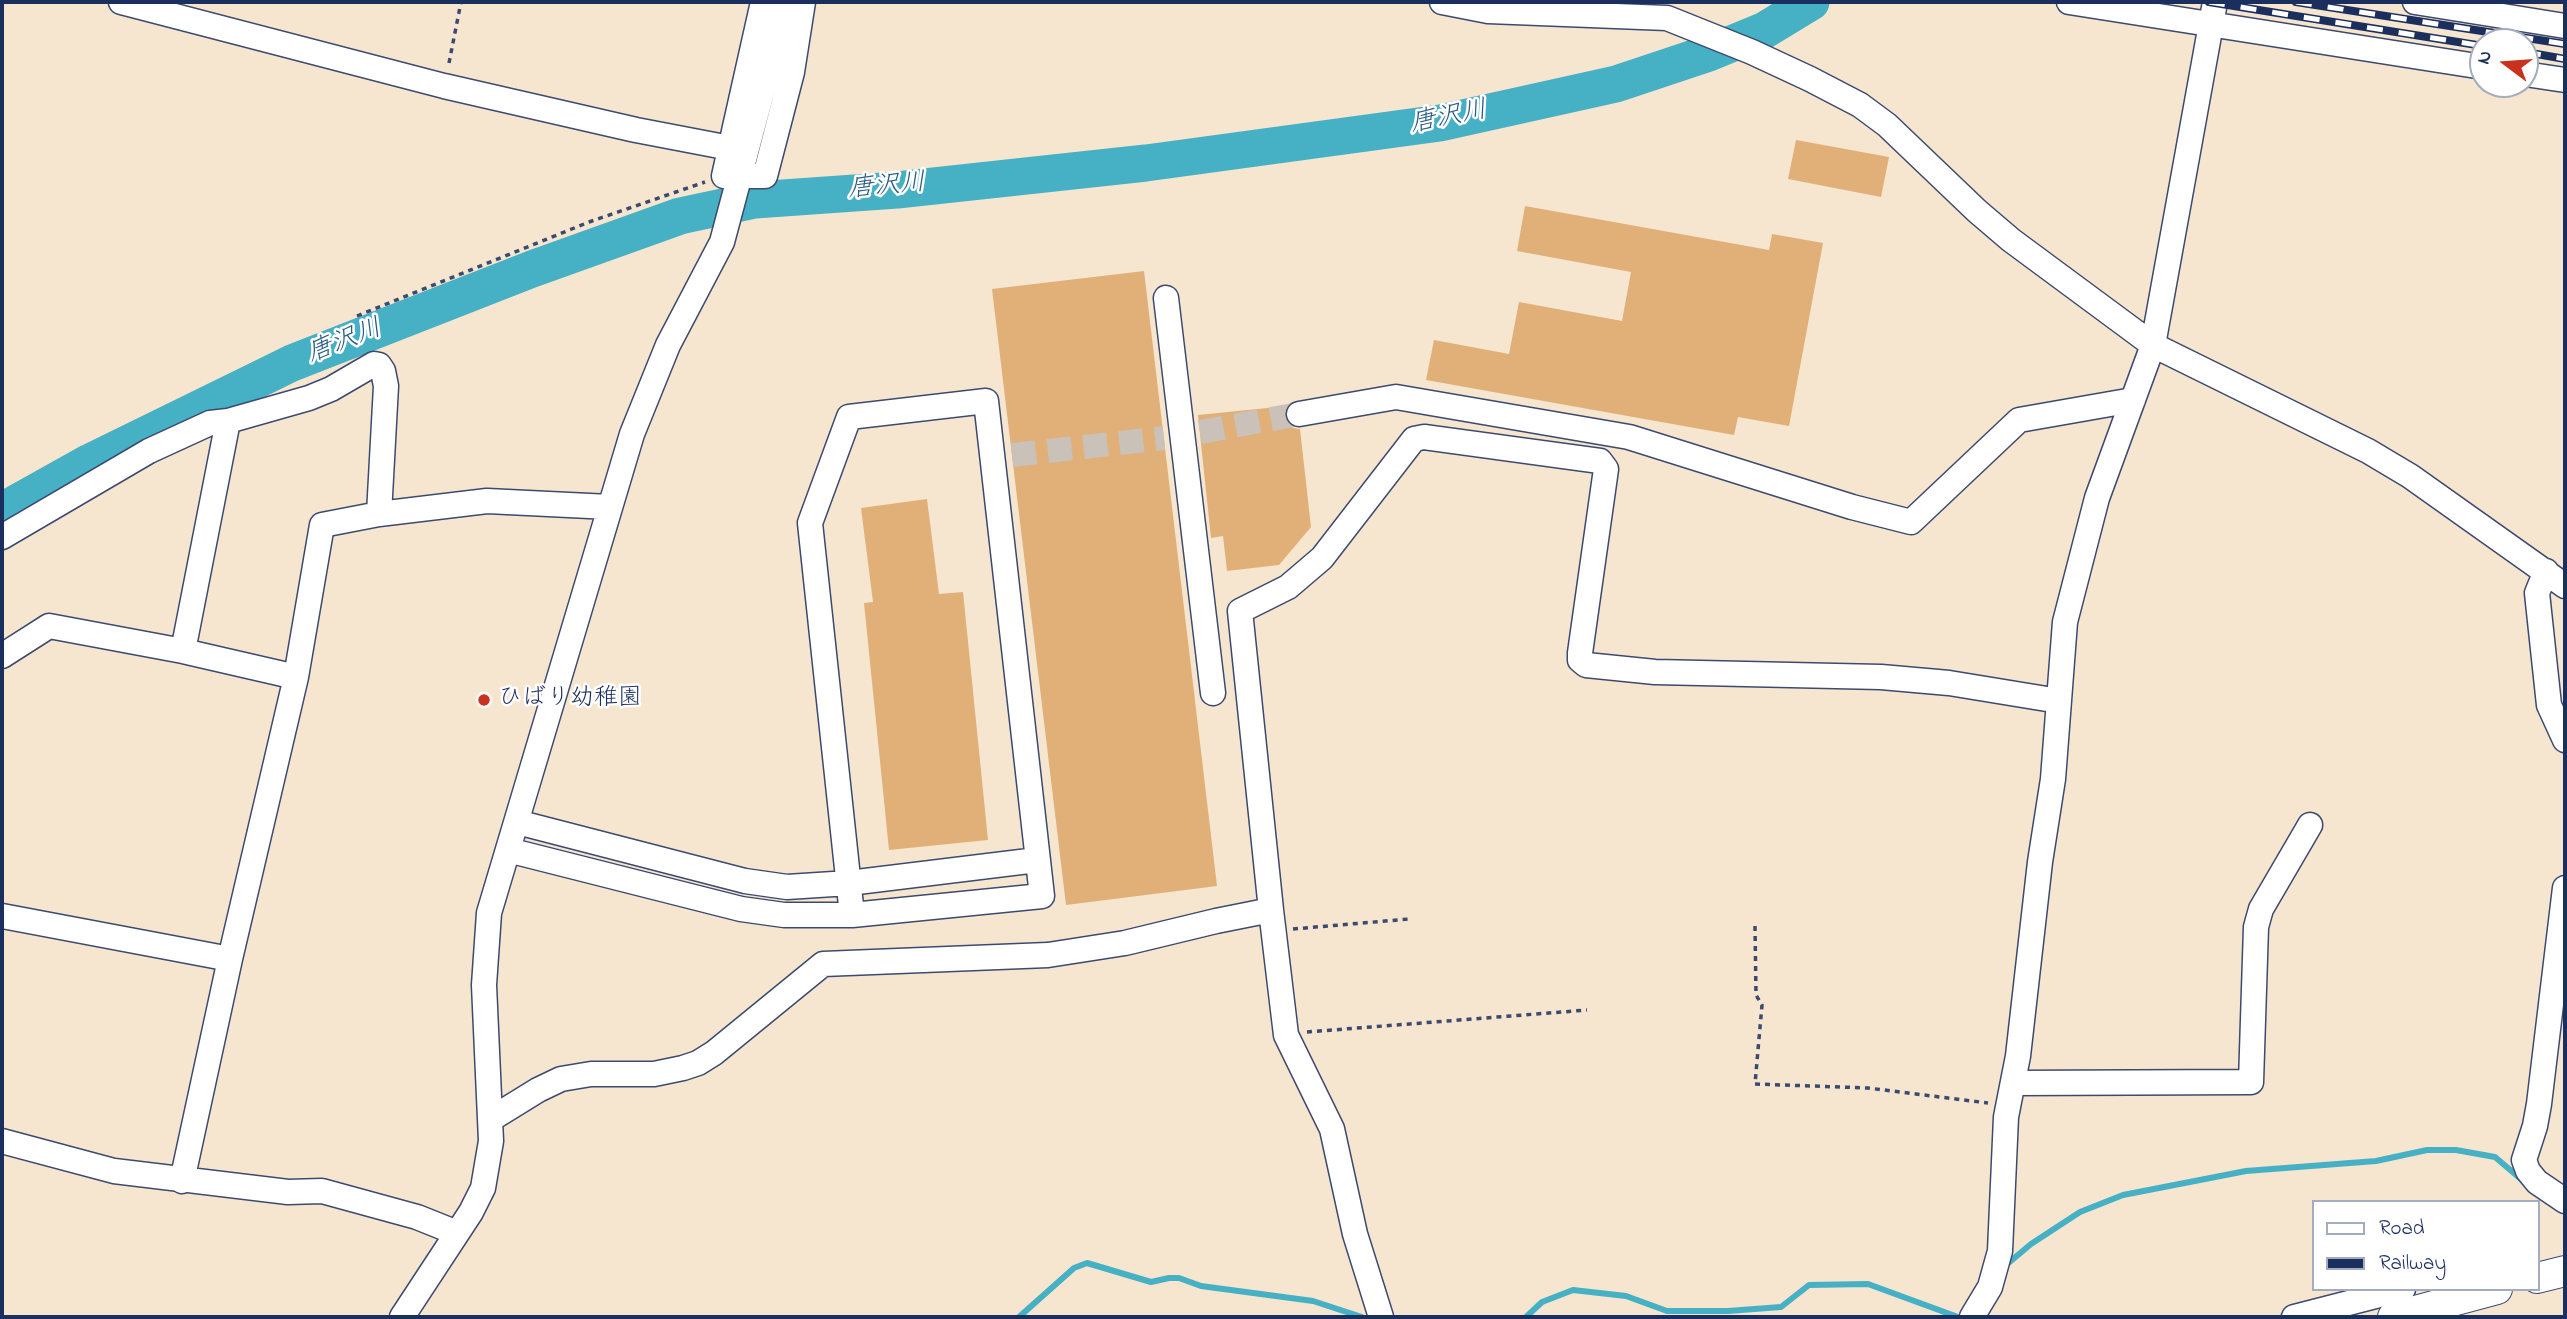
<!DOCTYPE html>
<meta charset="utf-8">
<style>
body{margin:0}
#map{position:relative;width:2567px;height:1319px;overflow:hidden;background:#f6e6d0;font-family:"Indie Flower",sans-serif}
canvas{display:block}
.frame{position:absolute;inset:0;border:4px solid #1b2f5e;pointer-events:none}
.legend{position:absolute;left:2312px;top:1200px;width:228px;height:91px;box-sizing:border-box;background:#fff;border:2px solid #a4acbf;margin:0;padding:9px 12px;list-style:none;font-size:21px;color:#1b2f5e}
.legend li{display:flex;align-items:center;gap:14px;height:35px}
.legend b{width:35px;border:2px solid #a4acbf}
.north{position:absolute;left:2469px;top:28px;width:70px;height:70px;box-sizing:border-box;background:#fff;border:2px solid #a4acbf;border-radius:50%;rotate:286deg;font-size:19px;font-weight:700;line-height:28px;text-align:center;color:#1b2f5e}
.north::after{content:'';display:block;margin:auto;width:24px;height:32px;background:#c8321e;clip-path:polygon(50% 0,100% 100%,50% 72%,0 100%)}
</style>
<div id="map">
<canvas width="2567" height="1319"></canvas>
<div class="frame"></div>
<ul class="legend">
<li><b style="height:9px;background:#fff"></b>Road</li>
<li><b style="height:9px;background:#1b2f5e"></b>Railway</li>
</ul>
<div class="north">N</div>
</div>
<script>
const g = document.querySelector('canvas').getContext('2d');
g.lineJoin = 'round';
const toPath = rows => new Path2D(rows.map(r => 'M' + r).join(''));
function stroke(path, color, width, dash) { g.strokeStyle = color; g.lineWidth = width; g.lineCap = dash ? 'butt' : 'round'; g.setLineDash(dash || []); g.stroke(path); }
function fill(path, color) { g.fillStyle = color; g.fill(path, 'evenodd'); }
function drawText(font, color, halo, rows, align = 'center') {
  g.font = font + ' "Indie Flower","Klee One",sans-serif'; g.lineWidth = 5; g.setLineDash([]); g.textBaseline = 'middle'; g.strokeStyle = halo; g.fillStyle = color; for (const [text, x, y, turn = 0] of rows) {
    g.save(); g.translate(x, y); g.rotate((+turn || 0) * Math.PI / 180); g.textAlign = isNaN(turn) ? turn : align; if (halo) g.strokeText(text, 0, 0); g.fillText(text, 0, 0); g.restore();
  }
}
const stream = toPath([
 [2006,1265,2031,1244,2080,1212,2123,1195,2246,1171,2376,1161,2427,1150,2456,1150,2495,1157,2522,1180],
 [1019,1317,1074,1268,1087,1263,1151,1282,1169,1278,1179,1278,1201,1286,1313,1301,1362,1317],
 [1526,1317,1542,1302,1573,1290,1626,1296,1667,1311,1728,1311,1781,1307,1809,1285,1868,1284,1958,1317]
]);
const river = toPath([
 [2,511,90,462,292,363,532,269,680,216,755,200,897,190,1146,163,1440,123,1616,84,1709,53,1765,30,1811,2]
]);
const building = toPath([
 [1796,140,1889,157,1881,197,1788,179],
 [1525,206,1769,250,1772,234,1823,243,1789,426,1738,417,1734,435,1426,380,1434,340,1509,354,1519,302,1622,321,1631,272,1517,251],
 [1144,271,1217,886,1066,905,992,289],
 [1287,406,1284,416,1287,423,1293,428,1300,429,1311,527,1279,565,1227,571,1223,536,1211,538,1198,415],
 [927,499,939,594,963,592,988,840,889,850,864,603,873,602,861,508]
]);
const minorTunnel = toPath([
 [1200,432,1299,414],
 [1012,455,1164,438]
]);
const path = toPath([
 [449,63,461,2],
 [357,316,589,222,705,182],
 [1755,926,1756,995,1762,1005,1755,1084,1868,1088,1988,1103],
 [1293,929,1409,919],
 [1307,1032,1587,1010]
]);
const minor = toPath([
 [121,2,444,86,636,130,730,148],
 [763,2,724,176,765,176,792,72,803,2],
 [1442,2,1488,11,1667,18,1752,52,1810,79,1860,105,1887,125,1977,211,2011,240,2153,345,2368,451,2410,476,2565,586],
 [2069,2,2483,67],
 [2415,2,2565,26],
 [2525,74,2565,80],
 [1166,298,1213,693],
 [1299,414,1396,397,1629,437,1852,507,1911,522,2019,420,2133,400],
 [2,537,149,451,210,423,228,421,309,398,331,389,374,364,379,365,383,371,386,386,379,514],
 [2546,571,2537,593,2549,705,2565,740],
 [183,651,228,421],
 [2,656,49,626,183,651,296,677],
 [517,822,745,881,787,887,849,883,1037,860],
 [508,850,741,909,784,915,852,915,1042,896,986,401,849,417,810,523,852,915],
 [2565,888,2539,1104,2535,1126,2524,1160,2528,1171,2537,1182,2565,1201],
 [1271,910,1286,1035,1332,1129,1355,1234,1381,1317],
 [2,916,230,959],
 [2013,1083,2251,1082,2256,927,2261,909,2310,825],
 [491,1119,538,1090,561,1079,591,1074,654,1074,683,1068,698,1063,714,1053,823,964,1048,955,1125,943,1216,921,1271,910,1240,611,1288,587,1322,558,1414,439,1424,437,1600,461,1606,469,1580,653,1580,660,1586,665,1655,672,1881,677,1949,683,2059,701],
 [2,1141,114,1171,288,1192,322,1191,417,1217,457,1233],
 [182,1181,230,959,296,677,322,525,379,514,487,501,610,507],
 [402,1317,471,1212,483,1188,491,1141,484,985,489,913,632,434,668,345,722,242,770,62,779,2],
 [1972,1317,1990,1287,2000,1251,2006,1117,2018,1056,2040,862,2053,779,2065,622,2097,498,2153,345,2215,2],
 [2294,1317,2403,1289]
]);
const major = toPath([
 [2537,1278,2565,1271],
 [2393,1317,2497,1289]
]);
const rail = toPath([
 [2209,2,2483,46],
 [2296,2,2565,44],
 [2525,52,2565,59]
]);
const markers = [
 [484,700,7,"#c8321e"]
];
const poiNames = [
 ["ひばり幼稚園",498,700]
];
const waterNames = [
 ["唐沢川",1449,119,-11],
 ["唐沢川",887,188,-5],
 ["唐沢川",345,343,-21]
];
stroke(stream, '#46b0c5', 6);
stroke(river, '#46b0c5', 37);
fill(building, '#e0b078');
stroke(minorTunnel, '#cac1b9', 24, [24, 12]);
stroke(minor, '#3c4a6f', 27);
stroke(major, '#3c4a6f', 32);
stroke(path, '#3c4a6f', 3.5, [5, 5]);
stroke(minor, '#fff', 24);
stroke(major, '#fff', 30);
stroke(rail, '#1b2f5e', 8);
stroke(rail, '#fff', 5, [16]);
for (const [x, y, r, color] of markers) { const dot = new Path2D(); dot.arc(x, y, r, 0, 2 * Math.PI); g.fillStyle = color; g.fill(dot); stroke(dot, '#fff', 2.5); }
drawText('24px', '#1b2f5e', '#fff', poiNames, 'left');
drawText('italic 26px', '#2a5c82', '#fff', waterNames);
</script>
